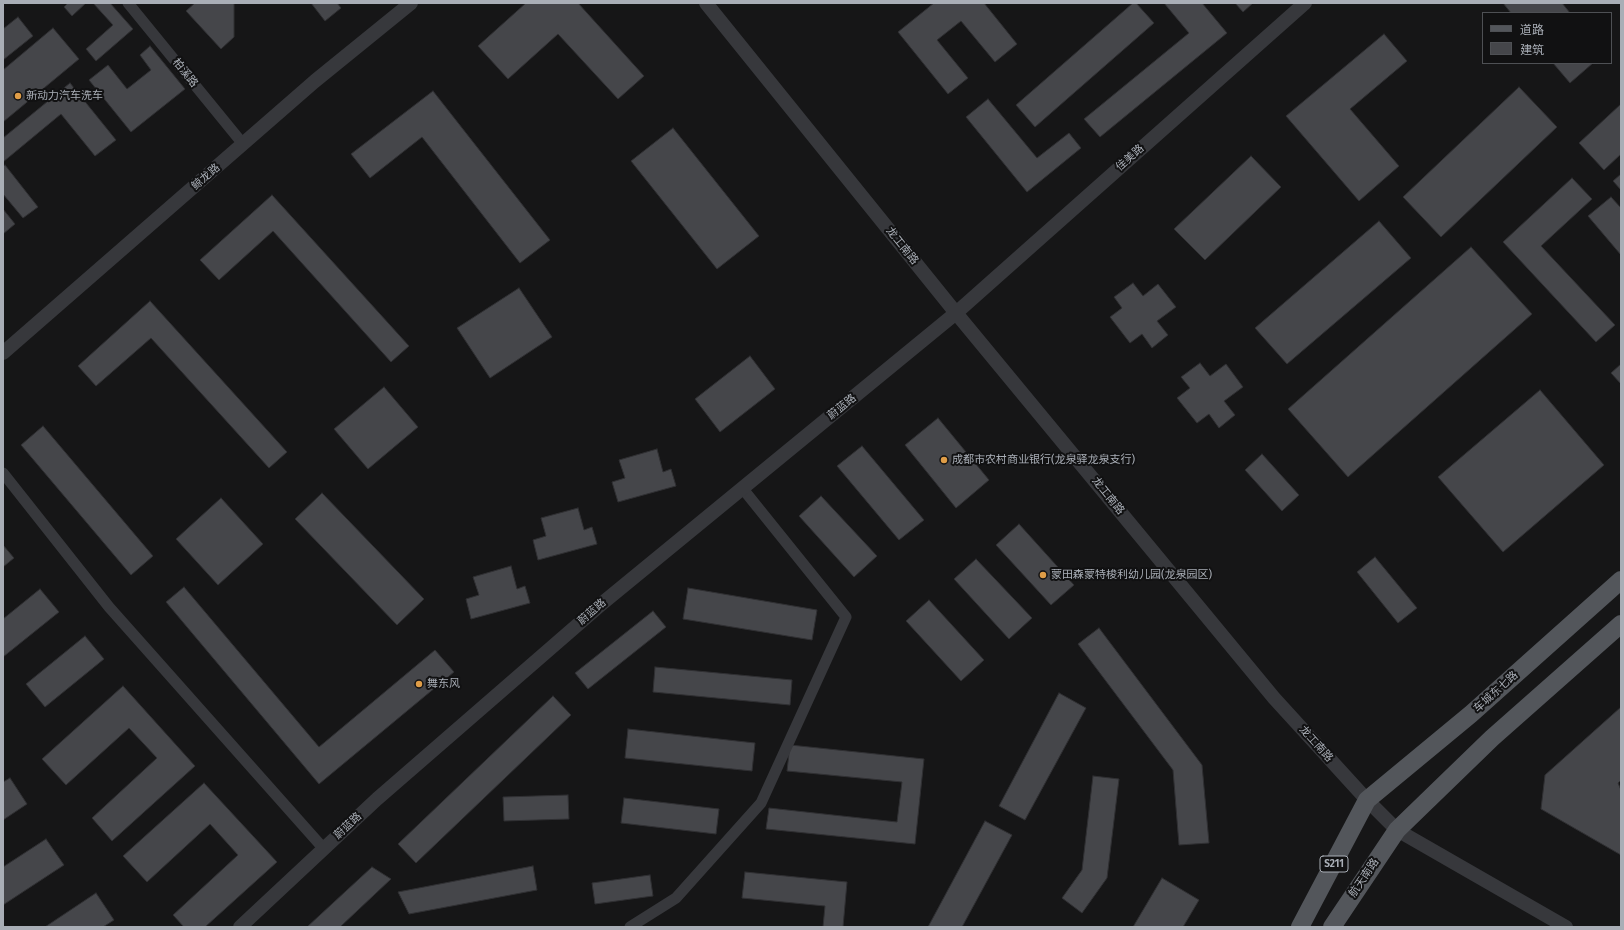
<!DOCTYPE html>
<meta charset="utf-8">
<style>
body{margin:0}
#map{position:relative;width:1624px;height:930px;overflow:hidden;background:#161617;font-family:"Fira Sans","Noto Sans SC",sans-serif}
canvas{display:block}
.frame{position:absolute;inset:0;border:4px solid #a9aeb6;pointer-events:none}
.legend{position:absolute;left:1482px;top:12px;width:130px;height:52px;box-sizing:border-box;background:#111112;border:1px solid #4e5054;margin:0;padding:5px 7px;list-style:none;font-size:12px;color:#a9aeb6}
.legend li{display:flex;align-items:center;gap:8px;height:20px}
.legend b{width:20px;border:1px solid #4e5054}
</style>
<div id="map">
<canvas width="1624" height="930"></canvas>
<div class="frame"></div>
<ul class="legend">
<li><b style="height:5px;background:#53565b"></b>道路</li>
<li><b style="height:11px;background:#45464a"></b>建筑</li>
</ul>
</div>
<script>
const g = document.querySelector('canvas').getContext('2d');
g.lineJoin = 'round';
function fill(path, color) { g.fillStyle = color; g.fill(path, 'evenodd'); }
const toPath = rows => new Path2D(rows.map(r => 'M' + r).join(''));
function stroke(path, color, width, dash) { g.strokeStyle = color; g.lineWidth = width; g.lineCap = dash ? 'butt' : 'round'; g.setLineDash(dash || []); g.stroke(path); }
function drawText(font, color, halo, rows, align = 'center') {
  g.font = font + ' "Fira Sans","Noto Sans SC",sans-serif'; g.lineWidth = 4; g.setLineDash([]); g.textBaseline = 'middle'; g.strokeStyle = halo; g.fillStyle = color; for (const [text, x, y, turn = 0] of rows) {
    g.save(); g.translate(x, y); g.rotate((+turn || 0) * Math.PI / 180); g.textAlign = isNaN(turn) ? turn : align; if (halo) g.strokeText(text, 0, 0); g.fillText(text, 0, 0); g.restore();
  }
}
const building = toPath([
 [68,3,86,3,72,16,64,7,68,3],
 [93,3,110,3,133,29,96,61,86,49,113,25,93,3],
 [195,3,234,3,234,37,221,49,186,11,195,3],
 [311,3,337,3,341,8,325,21,311,3],
 [526,3,578,3,644,76,618,99,558,34,508,79,478,46,526,3],
 [934,3,984,3,1017,44,995,62,961,21,937,40,968,78,948,94,898,32,934,3],
 [1133,3,1136,3,1154,23,1035,127,1016,105,1133,3],
 [1164,3,1202,3,1227,33,1100,137,1084,119,1189,33,1164,3],
 [1235,3,1253,3,1243,12,1235,3],
 [1503,3,1562,3,1570,13,1511,13,1503,3],
 [18,17,33,36,3,60,3,29,18,17],
 [53,28,79,59,3,122,3,70,53,28],
 [1384,34,1407,61,1350,109,1399,166,1359,201,1286,116,1384,34],
 [150,46,185,89,131,132,89,80,108,65,127,89,151,70,140,55,150,46],
 [1553,63,1593,63,1570,83,1553,63],
 [70,83,116,140,95,156,61,114,3,162,3,138,70,83],
 [1519,87,1557,127,1441,237,1403,197,1519,87],
 [433,91,550,240,520,263,422,137,370,178,351,154,433,91],
 [988,99,1037,158,1069,133,1081,148,1027,192,966,117,988,99],
 [1621,104,1621,154,1604,170,1579,143,1621,104],
 [673,128,759,236,717,269,631,161,673,128],
 [1251,156,1281,187,1205,260,1174,229,1251,156],
 [5,165,38,207,23,218,3,194,3,167,5,165],
 [1621,174,1621,190,1613,181,1621,174],
 [1572,178,1592,199,1541,246,1615,325,1596,342,1503,242,1572,178],
 [272,195,409,346,391,362,273,231,219,280,200,260,272,195],
 [1611,197,1621,208,1621,255,1588,216,1611,197],
 [3,209,15,224,3,234,3,209],
 [1379,221,1411,258,1287,364,1255,328,1379,221],
 [1471,247,1532,314,1348,477,1288,409,1471,247],
 [1133,283,1143,296,1158,284,1176,307,1157,321,1168,335,1152,348,1142,334,1130,343,1110,317,1122,308,1114,297,1133,283],
 [519,288,552,337,490,378,457,328,519,288],
 [150,301,287,452,269,468,151,338,96,386,78,366,150,301],
 [750,356,775,389,720,432,695,399,750,356],
 [1200,363,1210,376,1226,364,1243,387,1224,401,1235,415,1219,428,1209,414,1197,423,1177,398,1190,388,1181,377,1200,363],
 [1621,364,1621,384,1611,373,1621,364],
 [384,387,418,427,368,469,334,429,384,387],
 [1540,390,1604,465,1503,552,1438,477,1540,390],
 [938,418,989,480,956,508,905,445,938,418],
 [43,426,153,556,131,575,21,445,43,426],
 [862,446,924,520,899,540,837,466,862,446],
 [657,449,663,472,671,469,676,486,618,502,612,482,625,478,619,460,657,449],
 [1262,454,1299,495,1282,511,1245,470,1262,454],
 [322,493,424,599,397,625,295,519,322,493],
 [821,496,877,556,854,577,799,516,821,496],
 [221,498,263,544,218,585,176,539,221,498],
 [578,508,584,530,592,527,597,544,538,560,533,540,546,536,541,518,578,508],
 [1019,524,1074,585,1051,605,996,545,1019,524],
 [3,545,14,558,3,567,3,545],
 [1375,557,1417,608,1398,623,1357,572,1375,557],
 [976,559,1032,618,1009,639,954,579,976,559],
 [511,566,517,589,525,586,530,603,471,619,466,599,479,595,473,577,511,566],
 [184,587,319,747,435,650,454,672,319,784,166,602,184,587],
 [688,588,817,610,812,640,683,619,688,588],
 [40,589,59,612,3,657,3,619,40,589],
 [929,600,984,660,961,681,906,621,929,600],
 [653,611,666,627,588,689,575,673,653,611],
 [1099,628,1202,765,1209,843,1179,845,1173,770,1078,644,1099,628],
 [85,636,104,659,45,707,26,684,85,636],
 [655,667,792,680,790,705,653,692,655,667],
 [123,686,195,766,112,841,92,818,157,758,129,728,66,785,42,759,123,686],
 [1059,693,1086,708,1025,820,999,806,1059,693],
 [553,696,571,715,416,863,398,844,553,696],
 [1621,707,1621,780,1618,783,1621,790,1621,855,1541,809,1545,775,1621,707],
 [628,729,755,743,752,771,625,758,628,729],
 [790,745,924,759,915,844,766,829,769,808,897,822,902,782,787,771,790,745],
 [1093,776,1119,779,1107,878,1082,913,1062,898,1082,870,1093,776],
 [10,778,27,804,3,820,3,782,10,778],
 [204,783,277,862,205,927,184,927,173,915,238,855,210,824,147,882,123,856,204,783],
 [568,795,569,819,504,821,503,797,568,795],
 [624,798,719,809,716,834,621,823,624,798],
 [985,821,1012,835,962,927,928,927,985,821],
 [46,839,64,865,3,905,3,867,46,839],
 [533,866,537,890,409,914,398,892,533,866],
 [372,867,391,879,340,927,307,927,372,867],
 [745,872,847,882,843,927,823,927,825,906,742,898,745,872],
 [650,875,653,896,595,904,592,883,650,875],
 [1162,878,1199,900,1183,927,1133,927,1162,878],
 [96,893,114,920,103,927,45,927,96,893]
]);
const minor = toPath([
 [128,3,243,144],
 [3,473,109,607,324,849],
 [630,927,676,898,761,803,846,617,743,489]
]);
const tertiary = toPath([
 [706,3,956,313,1274,698,1367,800,1397,830,1566,927],
 [3,353,315,81,411,3],
 [240,927,377,799,605,601,956,313,1305,3]
]);
const primary = toPath([
 [1300,927,1367,800,1471,714,1621,580],
 [1332,927,1397,830,1492,738,1621,624]
]);
const markers = [
 [18,96,4,"#df9d47"],
 [944,460,4,"#df9d47"],
 [1043,575,4,"#df9d47"],
 [419,684,4,"#df9d47"]
];
const shields = [
 [1334,864,28]
];
const shieldNames = [
 ["S211",1334,864]
];
const streetNames = [
 ["柏溪路",185,73,51],
 ["佳美路",1130,158,-42],
 ["鲸龙路",206,177,-41],
 ["龙工南路",902,246,51],
 ["蔚蓝路",842,407,-39],
 ["龙工南路",1108,496,51],
 ["蔚蓝路",592,612,-41],
 ["车城东七路",1496,692,-42],
 ["龙工南路",1316,744,48],
 ["蔚蓝路",348,826,-43],
 ["航天南路",1364,878,-56]
];
const poiNames = [
 ["新动力汽车洗车",26,96],
 ["成都市农村商业银行(龙泉驿龙泉支行)",952,460],
 ["蒙田森蒙特梭利幼儿园(龙泉园区)",1051,575],
 ["舞东风",427,684]
];
fill(building, '#45464a');
stroke(building, '#303033', 1);
stroke(minor, '#37383c', 11);
stroke(tertiary, '#37383c', 14);
stroke(primary, '#53565b', 18);
for (const [x, y, r, color] of markers) { const dot = new Path2D(); dot.arc(x, y, r, 0, 2 * Math.PI); g.fillStyle = color; g.fill(dot); stroke(dot, '#111112', 1.5); }
for (const [x, y, w] of shields) { const box = new Path2D(); box.roundRect(x - w / 2, y - 8, w, 16, 3); g.fillStyle = '#111112'; g.fill(box); stroke(box, '#a9aeb6', 1); }
drawText('bold 10px', '#a9aeb6', null, shieldNames);
drawText('11px', '#a9aeb6', '#111112', streetNames);
drawText('11px', '#a9aeb6', '#111112', poiNames, 'left');
</script>
